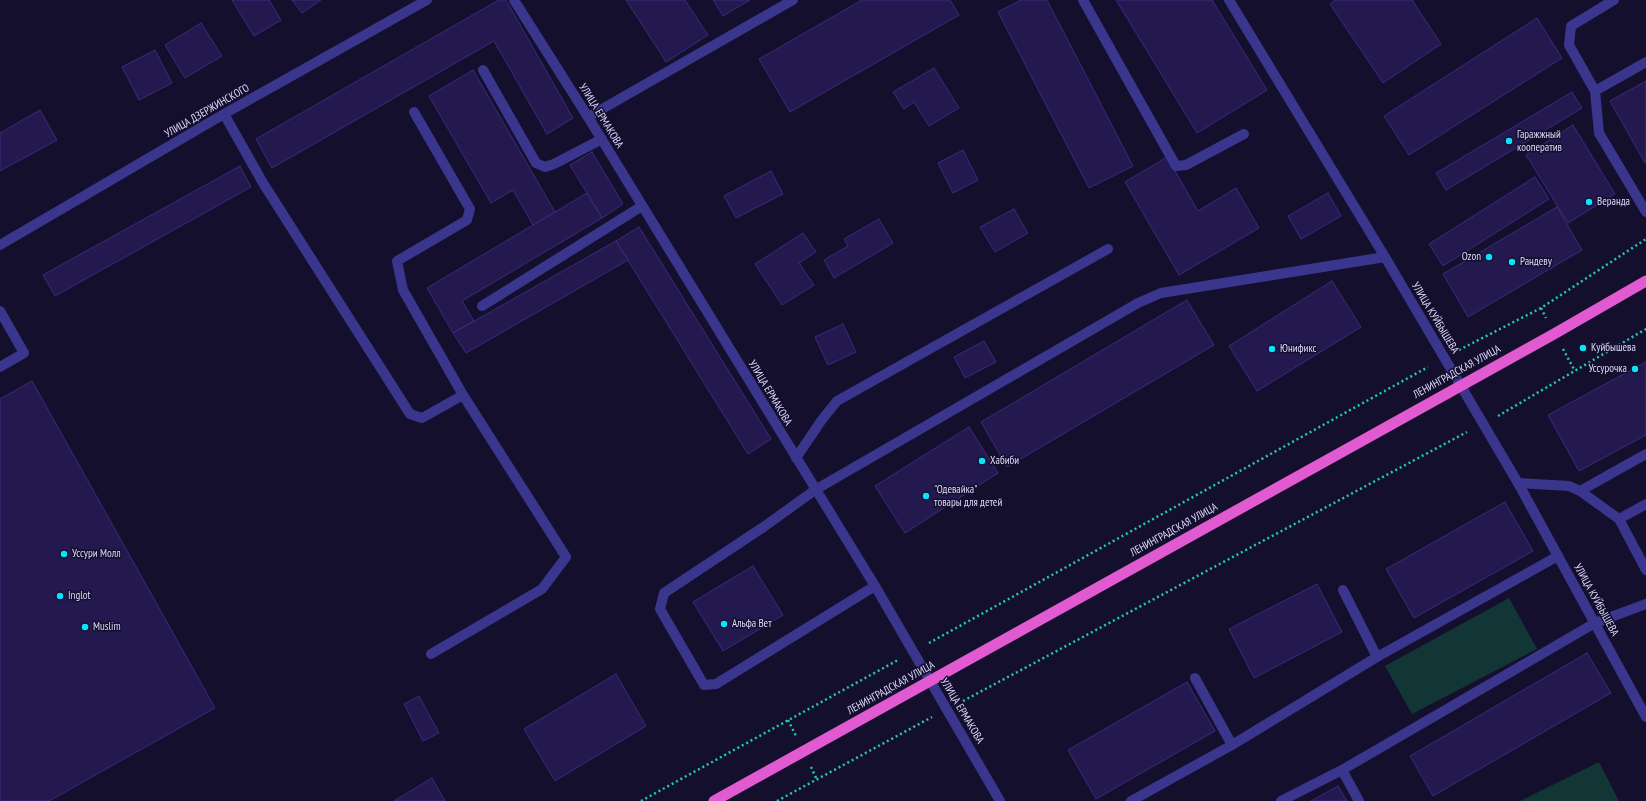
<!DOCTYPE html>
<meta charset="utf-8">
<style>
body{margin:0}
canvas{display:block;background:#140f2c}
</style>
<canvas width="1646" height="801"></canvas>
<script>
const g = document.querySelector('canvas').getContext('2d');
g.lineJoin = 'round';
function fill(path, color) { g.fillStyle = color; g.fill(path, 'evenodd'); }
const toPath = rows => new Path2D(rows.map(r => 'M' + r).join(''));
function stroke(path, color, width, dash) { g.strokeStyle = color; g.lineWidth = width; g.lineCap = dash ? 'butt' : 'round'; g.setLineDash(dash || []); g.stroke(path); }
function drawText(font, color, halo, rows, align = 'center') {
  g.font = font + ' "PT Sans Narrow",sans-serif'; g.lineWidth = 3; g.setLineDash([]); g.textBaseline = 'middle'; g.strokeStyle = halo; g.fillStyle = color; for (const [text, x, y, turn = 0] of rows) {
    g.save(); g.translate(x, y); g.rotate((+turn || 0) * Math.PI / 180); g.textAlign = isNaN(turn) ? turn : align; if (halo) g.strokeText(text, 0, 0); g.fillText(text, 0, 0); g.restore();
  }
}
const green = toPath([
 [1509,598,1537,649,1412,714,1385,666],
 [1599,762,1619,801,1520,801]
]);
const building = toPath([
 [232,0,269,0,281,20,254,36,232,0],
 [292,0,321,0,302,13,292,0],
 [499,0,506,0,573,118,547,134,494,41,272,168,256,139,499,0],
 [626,0,685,0,708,35,666,62,626,0],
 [713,0,750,0,723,16,713,0],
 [862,0,950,0,959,15,790,112,759,59,862,0],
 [1021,0,1047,0,1133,166,1089,188,998,12,1021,0],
 [1116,0,1212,0,1267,90,1197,133,1116,0],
 [1335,0,1412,0,1441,44,1383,83,1330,4,1335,0],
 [1537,18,1562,58,1409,155,1384,116,1537,18],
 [201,23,222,56,185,78,165,45,201,23],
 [155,50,172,83,139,100,122,67,155,50],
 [934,68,959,108,929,126,914,102,904,109,893,92,934,68],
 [473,70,555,212,533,225,513,190,491,203,429,96,473,70],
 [1646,81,1646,162,1645,163,1610,101,1646,81],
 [1572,92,1582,108,1446,190,1436,173,1572,92],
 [40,110,57,140,0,171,0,133,40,110],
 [1573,125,1615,194,1568,223,1526,155,1573,125],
 [963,150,978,180,953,193,938,163,963,150],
 [592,152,623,204,602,218,570,165,592,152],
 [1167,157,1198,211,1236,188,1259,228,1179,275,1125,182,1167,157],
 [240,166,251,187,55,296,43,275,240,166],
 [771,171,783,194,736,218,724,196,771,171],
 [1535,177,1549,199,1443,266,1429,244,1535,177],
 [587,193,602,218,462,301,474,321,453,333,427,288,587,193],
 [1328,193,1341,216,1301,239,1288,216,1328,193],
 [1557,207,1582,250,1468,317,1443,274,1557,207],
 [1014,209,1028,233,995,252,980,227,1014,209],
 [879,219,893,243,834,278,824,260,848,246,844,239,879,219],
 [639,227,771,439,748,454,616,241,639,227],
 [803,233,816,252,799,263,814,285,782,305,755,264,803,233],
 [616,241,628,260,466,353,453,333,616,241],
 [1332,281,1361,327,1257,391,1229,346,1332,281],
 [1187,300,1214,345,1007,467,981,422,1187,300],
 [843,324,856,352,828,365,815,337,843,324],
 [984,341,996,362,965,378,954,357,984,341],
 [1646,362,1646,435,1579,471,1548,415,1646,362],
 [32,381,215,708,49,801,0,801,0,399,32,381],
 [969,427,998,473,905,533,875,486,969,427],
 [1505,502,1533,551,1414,618,1386,569,1505,502],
 [753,566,783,615,723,651,693,602,753,566],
 [1317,584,1342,632,1254,678,1229,629,1317,584],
 [1587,653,1611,693,1433,796,1410,756,1587,653],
 [616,674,646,726,555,781,524,729,616,674],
 [1187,682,1215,731,1096,799,1068,750,1187,682],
 [419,696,439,733,423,741,404,704,419,696],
 [432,778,445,801,394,801,432,778],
 [1338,786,1347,801,1311,801,1338,786]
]);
const path = toPath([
 [1541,308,1546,318],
 [1563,349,1575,371],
 [1459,350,1541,308,1646,239],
 [1498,416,1646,329],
 [929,643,1428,367],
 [963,701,1467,432],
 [788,720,796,736],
 [811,767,817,780],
 [641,801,898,660],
 [777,801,932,717]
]);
const service = toPath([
 [1083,0,1176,166,1186,165,1244,134],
 [1614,0,1571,26,1569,45,1595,91,1599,133,1646,212],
 [483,70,536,163,545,167,554,164,602,139],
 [1595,91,1646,62],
 [414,112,470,209,467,220,397,261,403,290,463,395],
 [224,114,263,183,410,414,422,418,463,395,566,557,542,589,431,654],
 [588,117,793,0],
 [482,306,642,206],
 [0,311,24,353,0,367],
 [796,458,821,421,837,401,1108,249],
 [1518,483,1569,486,1580,491,1619,519,1646,504],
 [1580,491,1646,454],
 [1619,519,1646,570],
 [875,586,716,684,704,685,660,609,664,593,765,526,815,490,1138,303,1161,293,1385,257],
 [1343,590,1377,657],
 [1195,678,1232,745],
 [1342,770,1359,801],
 [1131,801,1232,745,1377,657,1558,556],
 [1281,801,1342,770,1595,623,1646,604]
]);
const minor = toPath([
 [514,0,588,117,875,586,1000,801],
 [1229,0,1385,257,1518,483,1646,717],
 [0,245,224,114,427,0]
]);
const trunk = toPath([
 [714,801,1554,334,1646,281]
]);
const markers = [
 [1509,141,4,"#05e5ff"],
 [1589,202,4,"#05e5ff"],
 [1489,257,4,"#05e5ff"],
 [1512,262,4,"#05e5ff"],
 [1583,348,4,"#05e5ff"],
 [1272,349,4,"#05e5ff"],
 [1635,369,4,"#05e5ff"],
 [982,461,4,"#05e5ff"],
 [926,496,4,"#05e5ff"],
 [64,554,4,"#05e5ff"],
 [60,596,4,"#05e5ff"],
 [724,624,4,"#05e5ff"],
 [85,627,4,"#05e5ff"]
];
const streetNames = [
 ["УЛИЦА ДЗЕРЖИНСКОГО",207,111,-30],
 ["УЛИЦА ЕРМАКОВА",601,116,58],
 ["УЛИЦА КУЙБЫШЕВА",1435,318,59],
 ["ЛЕНИНГРАДСКАЯ УЛИЦА",1457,372,-29],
 ["УЛИЦА ЕРМАКОВА",770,393,59],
 ["ЛЕНИНГРАДСКАЯ УЛИЦА",1174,530,-29],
 ["УЛИЦА КУЙБЫШЕВА",1596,600,61],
 ["ЛЕНИНГРАДСКАЯ УЛИЦА",891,688,-29],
 ["УЛИЦА ЕРМАКОВА",962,711,59]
];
const poiNames = [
 ["Гаражжный",1517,135],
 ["кооператив",1517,148],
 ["Веранда",1597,202],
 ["Ozon",1481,257,"right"],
 ["Рандеву",1520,262],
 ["Куйбышева",1591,348],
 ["Юнификс",1280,349],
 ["Уссурочка",1627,369,"right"],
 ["Хабиби",990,461],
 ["\"Одевайка\"",934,490],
 ["товары для детей",934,503],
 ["Уссури Молл",72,554],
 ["Inglot",68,596],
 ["Альфа Вет",732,624],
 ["Muslim",93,627]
];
fill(green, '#113635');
fill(building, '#24194e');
stroke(building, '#3a2a7c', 1);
stroke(path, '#26c6bd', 2.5, [2, 3]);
stroke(service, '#3a368e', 10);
stroke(minor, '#3a368e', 10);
stroke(trunk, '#e25ad2', 11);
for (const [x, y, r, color] of markers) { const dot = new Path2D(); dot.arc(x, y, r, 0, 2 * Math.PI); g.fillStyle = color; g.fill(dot); stroke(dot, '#140f2c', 1.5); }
drawText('11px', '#ded9ff', '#140f2c', streetNames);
drawText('11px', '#ded9ff', '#140f2c', poiNames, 'left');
</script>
